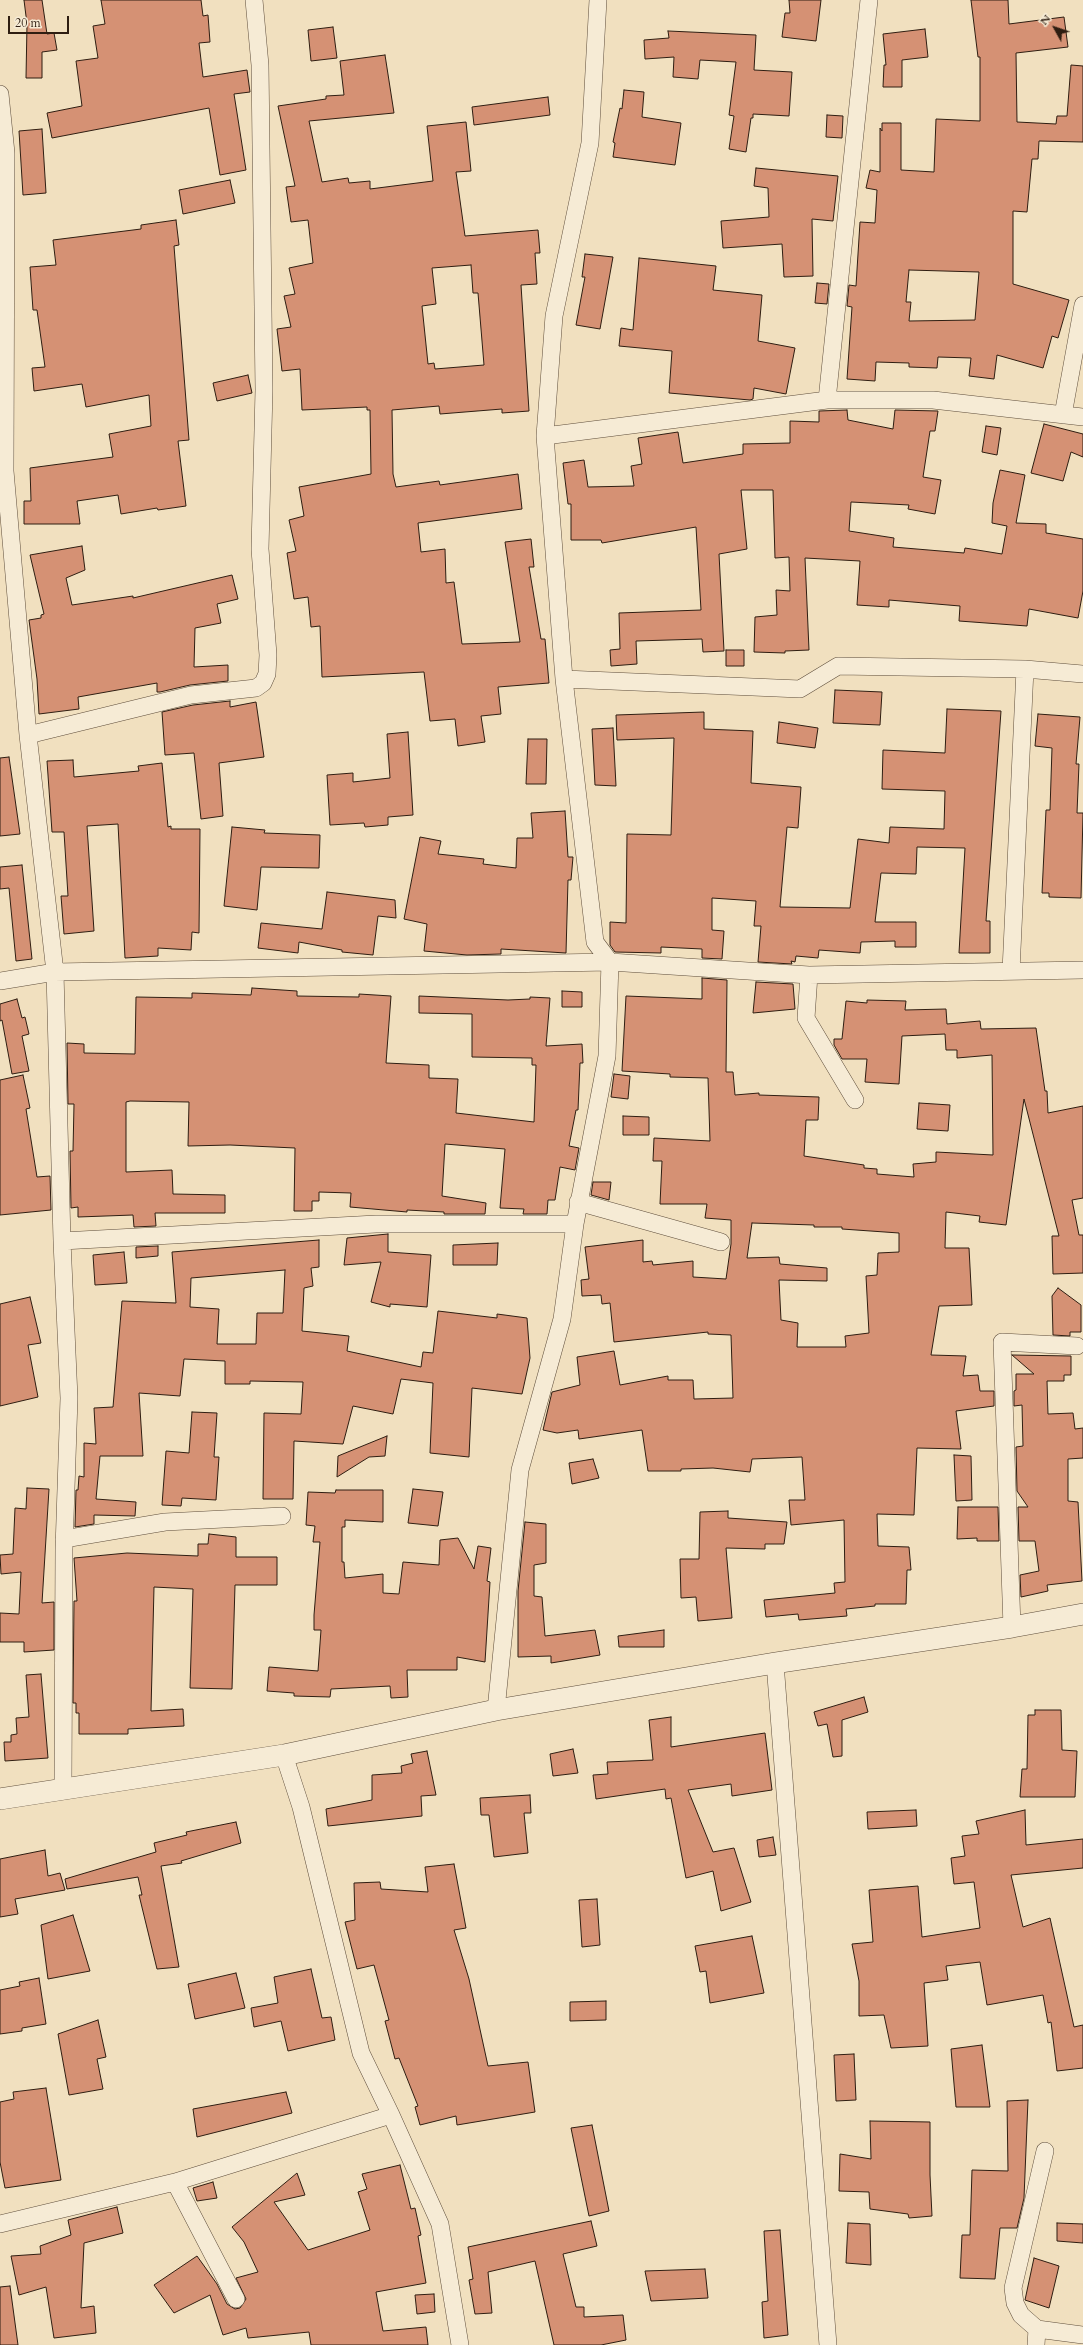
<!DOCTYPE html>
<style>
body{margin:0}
#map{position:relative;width:1083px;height:2345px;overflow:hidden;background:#f1e0bf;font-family:Cardo,serif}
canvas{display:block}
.north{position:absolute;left:1035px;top:8px;width:40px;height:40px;-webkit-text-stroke:3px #f6ebd5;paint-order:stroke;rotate:310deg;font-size:11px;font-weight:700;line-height:16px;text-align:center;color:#2e1d11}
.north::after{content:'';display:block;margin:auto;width:14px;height:18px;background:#2e1d11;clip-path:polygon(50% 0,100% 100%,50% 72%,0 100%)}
.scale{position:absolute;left:8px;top:16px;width:61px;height:18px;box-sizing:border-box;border:2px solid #2e1d11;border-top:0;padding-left:5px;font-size:12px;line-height:14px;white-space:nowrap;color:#2e1d11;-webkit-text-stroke:3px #f6ebd5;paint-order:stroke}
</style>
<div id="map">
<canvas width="1083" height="2345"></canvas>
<div class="north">N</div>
<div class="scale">20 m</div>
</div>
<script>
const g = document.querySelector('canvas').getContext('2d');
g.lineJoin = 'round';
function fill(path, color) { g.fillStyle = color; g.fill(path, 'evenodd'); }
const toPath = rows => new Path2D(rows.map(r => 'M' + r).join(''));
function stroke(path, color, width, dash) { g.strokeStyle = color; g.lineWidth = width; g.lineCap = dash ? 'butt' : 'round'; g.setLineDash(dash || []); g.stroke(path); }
const building = toPath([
 [24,0,42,0,47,34,54,33,57,50,42,52,42,78,26,78,27,24,24,0],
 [101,0,201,0,203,16,208,15,210,42,199,43,203,77,247,70,250,92,234,94,246,170,220,175,209,108,52,138,47,113,82,106,76,61,98,58,93,26,105,24,101,0],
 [789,0,821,0,816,41,782,37,785,13,790,13,789,0],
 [971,0,1008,0,1009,24,1064,17,1068,47,1016,53,1017,122,1056,124,1057,116,1067,116,1071,65,1083,66,1083,142,1039,141,1038,159,1032,159,1027,212,1013,211,1013,284,1069,300,1058,338,1052,336,1043,368,997,355,994,379,969,376,971,358,938,357,937,368,909,367,909,363,876,362,875,381,847,379,852,307,847,306,849,285,856,286,860,222,875,223,877,190,866,188,870,170,880,172,880,128,882,131,882,123,901,123,901,170,934,172,936,119,980,121,980,57,978,57,971,0],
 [909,270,979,272,975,320,909,321,911,302,906,302,909,270],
 [333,27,337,58,311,61,308,30,333,27],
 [925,29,928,57,902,60,902,87,883,87,884,65,886,65,883,34,925,29],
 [668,31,756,35,754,70,792,72,789,116,753,114,753,118,751,118,746,152,729,149,734,116,729,115,736,62,700,60,698,79,673,77,674,57,645,59,644,40,669,38,668,31],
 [385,55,394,113,309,121,322,182,348,178,349,183,370,181,370,189,433,181,427,126,466,122,471,171,456,172,465,236,538,230,540,253,535,253,537,284,521,285,529,411,502,413,502,409,440,414,439,406,392,410,393,474,396,487,439,481,440,485,518,474,522,509,418,523,421,552,445,549,446,583,454,582,462,644,520,642,505,542,531,539,534,567,529,567,541,639,545,639,549,683,498,687,501,714,481,716,485,742,458,746,455,719,430,721,424,672,322,677,320,626,311,627,308,597,294,599,287,553,296,551,289,520,304,516,299,487,371,474,370,410,367,410,367,407,302,410,300,369,282,371,277,329,291,327,284,296,295,294,289,268,313,263,308,220,291,222,286,187,295,186,278,106,326,99,326,96,344,95,340,61,385,55],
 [471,265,473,293,478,293,484,365,435,369,434,363,428,364,422,306,436,304,432,268,471,265],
 [624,90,644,92,642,117,681,123,675,165,613,157,615,143,613,142,620,108,622,109,624,90],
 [548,97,550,115,474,125,472,107,548,97],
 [827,115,843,116,842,138,826,137,827,115],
 [42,129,46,193,23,195,19,131,42,129],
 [756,168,838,176,833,221,812,219,813,276,784,277,782,244,723,248,721,221,769,217,768,188,754,186,756,168],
 [230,180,235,203,183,214,179,190,230,180],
 [176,220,179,245,174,246,189,440,178,441,186,506,158,510,157,508,121,514,118,495,77,501,80,524,24,524,24,501,31,501,30,468,113,457,109,434,151,426,149,395,86,407,82,384,34,391,32,368,45,367,37,310,33,310,30,267,56,265,53,240,141,229,141,225,176,220],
 [585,254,613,257,600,329,576,325,585,277,582,277,585,254],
 [639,258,716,266,713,290,762,295,758,341,795,348,786,394,754,388,753,399,750,400,669,393,672,351,619,346,621,328,633,330,639,258],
 [817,283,829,284,827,304,815,303,817,283],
 [248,375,252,393,217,401,213,383,248,375],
 [847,410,848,420,893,429,895,410,938,411,935,431,930,431,923,477,941,480,935,514,908,509,909,505,851,502,849,531,894,538,893,547,964,553,965,548,1002,554,1007,526,992,523,993,503,1000,470,1025,475,1016,523,1046,524,1046,533,1083,539,1083,591,1078,618,1029,609,1027,626,959,621,960,606,889,600,889,607,857,605,860,561,805,558,809,650,785,651,785,653,754,652,755,617,777,615,776,590,790,591,789,557,775,558,773,490,741,490,747,549,719,554,724,651,703,652,702,639,636,641,637,664,611,666,610,650,620,649,619,613,701,610,696,527,602,543,601,540,571,540,571,504,568,504,563,463,584,460,588,487,634,486,631,466,642,464,638,438,678,432,683,463,743,454,743,444,790,443,790,421,819,422,819,411,847,410],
 [1044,424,1083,434,1083,457,1071,452,1063,481,1031,473,1044,424],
 [986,426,1001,428,997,455,982,452,986,426],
 [82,546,85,570,66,578,72,605,133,596,133,598,232,575,238,599,217,604,221,623,195,628,194,667,228,665,228,681,190,685,160,692,157,692,157,683,78,697,79,709,39,714,37,679,29,620,41,618,41,615,44,614,30,555,82,546],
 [726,650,744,650,744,666,726,666,726,650],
 [835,690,882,692,880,725,833,723,835,690],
 [230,701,230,707,256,702,264,757,219,763,223,816,201,819,194,753,165,755,162,712,193,705,230,701],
 [947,709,1001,711,986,921,990,921,990,953,959,953,965,848,917,847,916,874,881,873,875,922,916,922,916,947,895,947,895,941,861,942,860,953,819,950,818,958,796,956,795,962,791,961,792,964,758,962,761,926,754,926,756,901,712,898,712,930,724,931,722,959,702,958,702,949,661,947,661,953,615,952,610,945,610,922,626,923,627,834,671,835,674,738,617,740,616,715,704,712,704,729,753,731,751,783,801,787,798,828,787,827,780,907,850,908,858,839,889,843,890,827,944,829,945,791,882,789,883,750,945,753,947,709],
 [1038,714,1080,717,1076,764,1079,764,1077,813,1083,813,1081,898,1049,897,1049,893,1042,893,1046,810,1050,810,1052,748,1035,746,1038,714],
 [779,722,818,728,815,748,777,743,779,722],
 [613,728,616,786,595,785,592,729,613,728],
 [408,732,413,815,388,817,388,825,365,827,364,823,330,825,327,775,353,773,353,782,390,778,387,734,408,732],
 [528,739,547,739,546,784,526,784,528,739],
 [9,757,20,834,0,836,0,758,9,757],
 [73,760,74,777,139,771,138,766,162,763,168,827,171,826,171,829,200,829,199,933,192,932,191,950,158,948,158,956,125,958,118,824,87,826,94,931,64,934,61,896,68,896,64,832,52,832,47,761,73,760],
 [565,811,568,857,573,857,571,880,568,880,566,953,501,949,501,954,467,955,424,951,427,924,404,919,420,837,441,841,438,854,484,859,483,864,516,868,517,838,533,838,531,813,565,811],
 [232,827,265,830,264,833,320,835,319,868,261,867,257,910,224,906,232,827],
 [22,865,32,959,16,961,9,888,0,889,0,867,22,865],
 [327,892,395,900,396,918,378,916,373,955,342,952,342,950,299,942,298,953,258,948,261,923,322,929,327,892],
 [702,978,727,980,726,1072,733,1072,735,1095,759,1093,759,1095,819,1097,818,1120,806,1120,804,1156,864,1165,864,1168,877,1169,877,1174,914,1177,913,1164,936,1162,936,1152,993,1155,992,1055,957,1058,957,1050,946,1050,945,1034,902,1036,899,1084,865,1082,867,1059,842,1059,834,1045,834,1039,842,1039,846,1001,867,1003,867,1000,906,1001,905,1010,946,1009,947,1024,980,1021,981,1029,1036,1028,1045,1091,1047,1091,1048,1113,1083,1106,1083,1198,1072,1200,1079,1235,1083,1235,1083,1273,1053,1274,1052,1236,1059,1236,1024,1099,1006,1225,979,1222,980,1216,946,1212,945,1248,969,1248,972,1305,939,1306,931,1355,966,1356,963,1376,978,1375,980,1391,994,1391,994,1406,956,1411,961,1449,917,1448,914,1515,877,1514,878,1546,909,1547,911,1570,907,1570,906,1604,875,1604,875,1606,846,1609,847,1616,799,1620,798,1614,766,1617,764,1600,835,1593,834,1583,845,1582,844,1520,791,1525,789,1500,805,1500,802,1457,752,1459,750,1472,713,1468,681,1469,681,1471,648,1471,642,1430,579,1439,578,1430,557,1433,543,1430,552,1392,580,1385,577,1357,614,1351,620,1385,668,1376,668,1380,693,1380,694,1399,733,1398,731,1335,708,1334,708,1332,614,1342,610,1303,602,1304,601,1295,582,1296,581,1280,589,1279,585,1247,643,1240,643,1262,652,1261,653,1265,693,1261,693,1277,726,1279,731,1244,731,1220,705,1218,707,1204,660,1204,662,1161,653,1161,654,1138,710,1141,708,1078,670,1077,670,1074,622,1071,626,996,702,999,702,978],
 [752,1223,814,1225,814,1227,842,1227,842,1229,899,1233,899,1252,878,1253,877,1275,866,1276,869,1333,845,1336,846,1347,797,1347,798,1323,781,1320,779,1280,827,1281,827,1268,780,1264,779,1257,747,1258,752,1223],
 [756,982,793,984,795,1009,753,1013,756,982],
 [252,988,297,991,297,996,359,997,359,994,391,996,386,1063,429,1065,429,1078,458,1079,456,1113,534,1122,536,1065,532,1065,532,1058,472,1057,472,1014,419,1013,419,996,508,1000,530,999,530,997,550,998,546,1046,582,1044,583,1063,580,1063,578,1110,576,1110,569,1146,579,1148,575,1170,560,1167,555,1200,548,1200,547,1214,523,1214,524,1209,500,1208,505,1149,445,1144,442,1196,486,1203,485,1214,444,1214,444,1212,407,1210,407,1212,350,1207,351,1193,319,1192,319,1201,312,1201,312,1211,294,1211,295,1148,230,1145,188,1146,189,1102,130,1101,126,1102,126,1172,172,1170,173,1194,225,1195,225,1213,155,1213,156,1226,134,1227,133,1215,78,1217,78,1207,71,1208,70,1151,73,1151,74,1104,68,1104,67,1043,84,1044,84,1053,135,1054,136,997,192,998,192,993,251,995,252,988],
 [562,991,582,992,582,1007,562,1007,562,991],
 [17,999,22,1018,25,1017,29,1034,22,1036,29,1071,12,1074,2,1020,0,1021,0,1004,17,999],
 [614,1074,630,1076,628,1099,611,1097,614,1074],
 [23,1075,30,1108,26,1109,37,1177,50,1176,51,1210,0,1215,0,1080,23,1075],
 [919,1103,950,1105,948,1131,917,1129,919,1103],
 [623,1116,649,1117,649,1135,623,1135,623,1116],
 [593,1182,611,1182,609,1200,591,1195,593,1182],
 [388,1234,388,1252,431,1255,427,1307,390,1304,390,1307,371,1302,381,1262,344,1265,347,1238,388,1234],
 [319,1240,319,1267,311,1268,313,1286,304,1288,302,1331,349,1336,347,1351,421,1367,423,1352,433,1353,438,1311,497,1318,497,1314,527,1318,530,1358,522,1394,472,1388,469,1457,430,1453,433,1383,401,1379,393,1414,353,1406,343,1444,294,1441,293,1499,263,1499,264,1413,301,1414,303,1382,250,1381,250,1384,225,1384,225,1361,184,1359,180,1396,139,1393,143,1456,100,1456,96,1499,136,1502,135,1516,94,1515,94,1524,75,1527,76,1490,78,1490,79,1476,84,1477,84,1443,96,1444,94,1408,113,1407,122,1301,176,1303,172,1252,319,1240],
 [285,1270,283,1313,257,1313,256,1344,217,1344,219,1309,190,1307,191,1278,285,1270],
 [498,1243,497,1265,453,1265,453,1245,498,1243],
 [158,1246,158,1256,136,1258,136,1247,158,1246],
 [124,1252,127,1283,95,1285,93,1255,124,1252],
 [1058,1288,1081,1305,1081,1332,1070,1332,1070,1336,1053,1335,1052,1296,1058,1288],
 [30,1297,41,1343,28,1345,38,1397,0,1406,0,1304,30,1297],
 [1012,1355,1071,1356,1071,1375,1064,1375,1064,1381,1047,1381,1048,1414,1073,1413,1075,1429,1083,1428,1083,1458,1068,1459,1068,1501,1078,1502,1082,1581,1047,1585,1048,1591,1021,1597,1020,1575,1039,1571,1035,1541,1019,1541,1018,1507,1028,1507,1017,1491,1016,1447,1023,1446,1022,1405,1014,1406,1014,1391,1016,1390,1016,1374,1034,1374,1012,1355],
 [192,1412,217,1413,214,1457,219,1457,216,1500,182,1498,181,1506,162,1505,166,1451,189,1453,192,1412],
 [387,1436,385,1456,369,1457,337,1477,338,1456,387,1436],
 [954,1455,971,1456,972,1500,956,1501,954,1455],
 [593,1459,599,1478,572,1484,569,1463,593,1459],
 [27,1488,49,1489,42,1603,54,1602,54,1650,24,1652,24,1642,0,1642,0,1613,19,1614,21,1572,1,1574,0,1555,13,1554,15,1508,26,1509,27,1488],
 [413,1489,443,1492,438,1526,408,1523,413,1489],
 [336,1490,383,1490,383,1522,345,1520,345,1527,342,1527,342,1562,344,1562,345,1578,383,1574,383,1593,399,1594,403,1562,439,1565,440,1540,458,1538,474,1569,478,1546,491,1548,487,1581,490,1582,485,1662,457,1657,457,1670,407,1670,408,1697,391,1698,390,1686,331,1689,330,1697,294,1696,294,1693,267,1691,269,1667,318,1671,321,1630,314,1630,314,1615,320,1542,313,1542,315,1526,306,1525,308,1492,335,1493,336,1490],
 [958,1507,998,1507,999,1541,977,1541,977,1538,957,1539,958,1507],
 [728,1511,728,1518,787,1522,784,1544,765,1544,765,1549,726,1548,732,1618,698,1621,696,1597,681,1598,680,1559,699,1559,700,1512,728,1511],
 [525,1522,546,1524,546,1563,534,1565,534,1596,542,1597,545,1636,595,1630,600,1655,551,1663,551,1656,518,1657,518,1591,525,1522],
 [209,1534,236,1537,236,1557,277,1557,277,1585,235,1585,232,1689,190,1688,193,1589,154,1587,151,1711,183,1709,184,1726,128,1729,128,1734,79,1734,79,1713,76,1713,76,1703,73,1703,74,1601,77,1601,74,1558,127,1553,198,1556,198,1544,208,1544,209,1534],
 [664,1630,664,1647,619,1647,618,1636,664,1630],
 [41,1674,48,1758,5,1761,4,1742,11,1742,11,1735,17,1734,16,1718,29,1717,26,1675,41,1674],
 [864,1697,868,1712,842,1720,842,1756,833,1757,827,1724,818,1726,814,1712,864,1697],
 [1035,1710,1061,1710,1062,1750,1077,1751,1075,1797,1020,1797,1022,1769,1027,1769,1028,1715,1035,1715,1035,1710],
 [671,1717,671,1747,765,1733,772,1790,732,1796,731,1784,688,1790,713,1852,734,1848,751,1902,721,1911,713,1871,686,1878,671,1798,666,1799,665,1789,596,1799,593,1775,608,1774,607,1762,653,1760,649,1720,671,1717],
 [573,1749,578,1773,553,1776,550,1754,573,1749],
 [427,1751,436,1795,421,1796,422,1816,328,1826,326,1809,372,1800,372,1775,402,1773,401,1766,413,1763,411,1754,427,1751],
 [530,1795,531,1813,524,1813,528,1853,494,1857,489,1815,481,1815,480,1798,530,1795],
 [916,1810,917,1826,868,1829,867,1812,916,1810],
 [1025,1810,1026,1845,1083,1839,1083,1868,1011,1875,1023,1927,1050,1918,1074,2027,1083,2025,1083,2068,1057,2071,1051,2022,1048,2023,1043,1995,987,2005,980,1962,946,1966,948,1980,924,1983,928,2046,891,2048,884,2015,859,2016,859,1981,852,1944,873,1942,869,1890,918,1886,922,1937,980,1928,974,1882,954,1884,951,1858,965,1856,962,1836,979,1834,976,1821,1025,1810],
 [236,1822,241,1843,181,1861,182,1863,161,1866,179,1967,157,1969,139,1895,142,1895,138,1877,67,1889,65,1879,156,1852,154,1843,187,1835,186,1832,236,1822],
 [773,1837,776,1855,759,1857,757,1840,773,1837],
 [45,1850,48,1876,60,1873,65,1890,15,1899,18,1914,0,1917,0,1859,45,1850],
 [454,1864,466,1928,454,1930,469,1979,488,2066,528,2062,535,2112,457,2125,456,2116,420,2125,415,2107,418,2106,399,2058,395,2059,385,2021,389,2020,374,1965,357,1969,345,1922,355,1920,354,1883,380,1882,381,1889,428,1892,425,1867,454,1864],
 [597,1899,600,1945,582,1947,579,1900,597,1899],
 [73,1915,90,1971,48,1979,41,1925,73,1915],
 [752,1936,764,1993,710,2003,706,1971,700,1972,695,1946,752,1936],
 [311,1969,322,2018,331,2017,335,2040,288,2051,281,2021,254,2027,251,2008,278,2003,274,1977,311,1969],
 [236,1973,245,2008,195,2019,188,1984,236,1973],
 [39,1978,46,2024,22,2028,22,2031,0,2034,0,1990,20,1986,19,1982,39,1978],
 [606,2001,606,2020,570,2021,570,2002,606,2001],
 [98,2020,106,2057,97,2059,103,2089,69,2095,58,2034,98,2020],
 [982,2045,990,2107,956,2107,951,2049,982,2045],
 [854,2054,856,2100,836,2101,834,2055,854,2054],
 [46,2088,61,2180,5,2188,0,2162,0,2102,14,2099,13,2092,46,2088],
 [286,2092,292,2113,197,2137,193,2109,286,2092],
 [1028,2100,1024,2198,1017,2228,1000,2228,995,2279,960,2278,962,2235,970,2235,972,2170,1008,2171,1007,2101,1028,2100],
 [870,2121,930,2122,930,2175,932,2216,909,2218,908,2214,870,2209,869,2192,839,2191,840,2154,871,2159,870,2121],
 [592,2125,609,2211,589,2216,571,2128,592,2125],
 [400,2165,411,2209,415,2208,421,2235,418,2236,426,2283,376,2292,383,2331,426,2327,428,2345,311,2345,309,2332,248,2338,246,2328,223,2335,210,2295,174,2313,154,2285,197,2256,217,2284,227,2304,235,2309,240,2308,246,2299,236,2278,258,2272,244,2242,232,2227,297,2173,305,2195,274,2202,308,2250,370,2230,358,2192,367,2189,362,2174,400,2165],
 [213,2182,217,2198,197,2201,193,2188,213,2182],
 [117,2207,123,2233,84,2243,81,2308,94,2306,96,2333,54,2338,46,2287,19,2295,11,2256,41,2254,40,2246,71,2235,68,2220,117,2207],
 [591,2221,597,2246,563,2254,576,2307,584,2307,584,2317,623,2315,626,2340,601,2345,554,2345,535,2261,488,2272,492,2313,475,2314,469,2280,473,2279,468,2247,591,2221],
 [848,2223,870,2224,871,2265,846,2263,848,2223],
 [1057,2223,1083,2224,1083,2243,1057,2241,1057,2223],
 [780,2230,788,2335,764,2338,762,2302,768,2301,764,2231,780,2230],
 [1034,2258,1059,2266,1049,2308,1025,2300,1034,2258],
 [705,2269,708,2298,651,2301,645,2271,705,2269],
 [10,2286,18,2345,0,2345,0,2287,10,2286],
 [434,2294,435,2312,417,2314,415,2295,434,2294]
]);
const minor = toPath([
 [0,94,6,153,5,471,28,735,55,972,62,1241,69,1398,64,1549,63,1788],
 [827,400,869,0],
 [1063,415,1083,305],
 [545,436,827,400,933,400,1083,417],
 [564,679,800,689,838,666,1025,669,1083,674],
 [28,735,191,695,256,688,263,683,267,674,268,655,260,549,264,390,260,65,254,0],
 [1011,971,1025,669],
 [809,975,806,1018,855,1100],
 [0,981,55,972,610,962,809,975,1083,970],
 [578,1202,721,1242],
 [62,1241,376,1224,575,1224],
 [64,1539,165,1522,282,1516],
 [1012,1627,1002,1342,1077,1346],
 [775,1663,828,2345],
 [496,1710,520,1470,562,1319,575,1224,607,1056,610,962,595,942,564,679,545,436,554,316,590,143,598,0],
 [284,1755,301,1807,361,2053,391,2115,440,2224,460,2345],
 [175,2182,236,2299],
 [0,2224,175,2182,391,2115],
 [1037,2329,1021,2315,1015,2303,1013,2288,1045,2151],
 [1036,2345,1037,2329,1083,2335]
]);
const tertiary = toPath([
 [0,1799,284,1755,496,1710,775,1663,1012,1627,1083,1614]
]);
fill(building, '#d59174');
stroke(building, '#2e1d11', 1);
stroke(minor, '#5f4e3c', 18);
stroke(tertiary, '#5f4e3c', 22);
stroke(minor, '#f6ebd5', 17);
stroke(tertiary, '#f6ebd5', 21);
</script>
